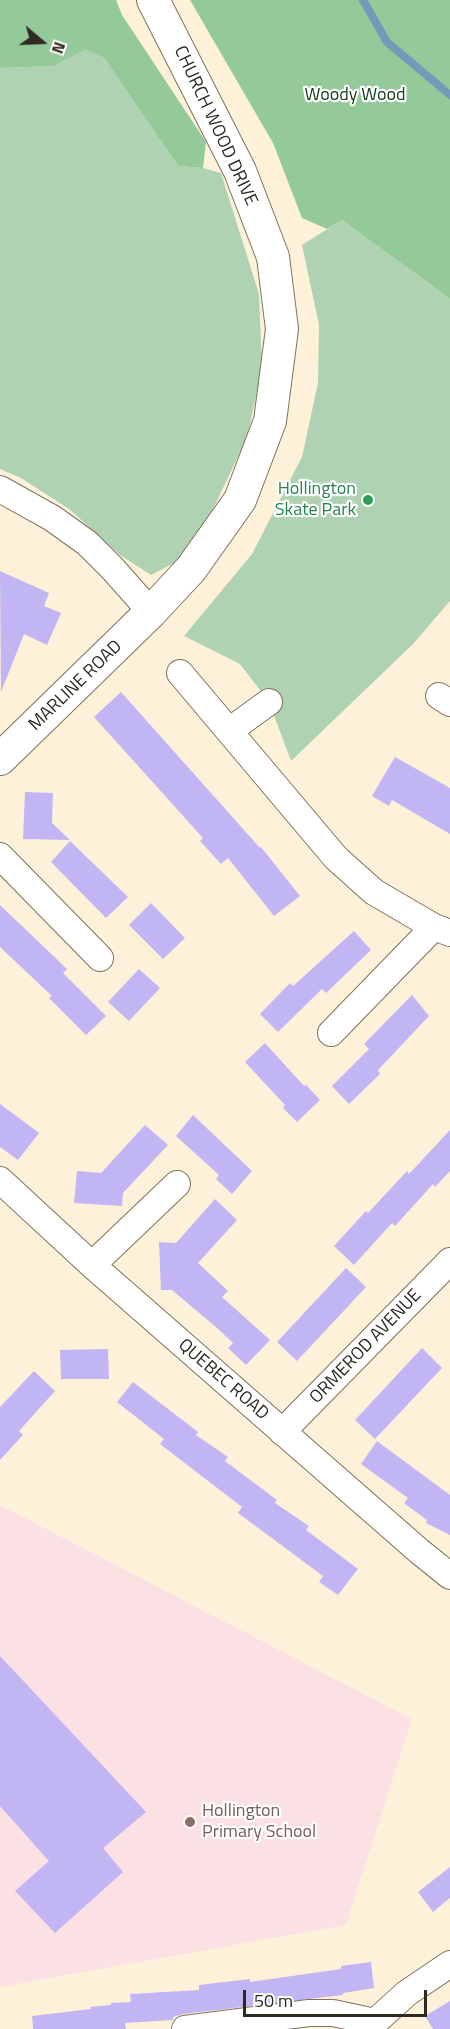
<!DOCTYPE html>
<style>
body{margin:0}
#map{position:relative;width:450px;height:2029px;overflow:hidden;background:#fef1da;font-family:"Titillium Web",sans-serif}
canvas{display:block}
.north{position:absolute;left:12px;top:12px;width:60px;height:60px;-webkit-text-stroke:4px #fff;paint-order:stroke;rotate:109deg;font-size:16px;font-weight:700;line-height:24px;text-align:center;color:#2e2921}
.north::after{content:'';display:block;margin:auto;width:21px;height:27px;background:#2e2921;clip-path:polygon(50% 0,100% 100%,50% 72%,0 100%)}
.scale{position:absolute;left:243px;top:1990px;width:184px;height:27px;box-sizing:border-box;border:3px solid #2e2921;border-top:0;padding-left:8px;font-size:18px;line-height:21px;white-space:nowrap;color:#2e2921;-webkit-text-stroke:4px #fff;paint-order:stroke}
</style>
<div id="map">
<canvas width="450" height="2029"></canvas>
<div class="north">N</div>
<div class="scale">50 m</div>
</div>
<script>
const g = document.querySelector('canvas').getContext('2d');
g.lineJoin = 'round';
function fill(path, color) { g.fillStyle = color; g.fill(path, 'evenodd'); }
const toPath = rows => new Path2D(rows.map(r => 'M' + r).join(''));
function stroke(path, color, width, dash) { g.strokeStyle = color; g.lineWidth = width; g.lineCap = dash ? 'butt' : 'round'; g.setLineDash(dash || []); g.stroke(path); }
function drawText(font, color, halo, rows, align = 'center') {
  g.font = font + ' "Titillium Web",sans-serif'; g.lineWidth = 4.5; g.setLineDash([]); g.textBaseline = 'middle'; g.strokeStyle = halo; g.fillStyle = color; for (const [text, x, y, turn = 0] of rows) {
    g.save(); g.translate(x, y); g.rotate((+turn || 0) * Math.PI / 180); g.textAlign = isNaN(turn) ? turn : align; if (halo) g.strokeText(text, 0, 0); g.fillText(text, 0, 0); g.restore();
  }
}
const education = toPath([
 [0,1505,412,1719,346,1925,0,1987]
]);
const green = toPath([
 [85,50,104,58,178,166,203,168,221,173,259,294,262,368,247,438,213,509,182,559,151,575,120,555,69,509,21,478,0,469,0,68,54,66],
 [342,220,450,299,450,601,413,644,291,761,269,702,240,664,184,636,252,554,302,457,318,383,319,325,302,245]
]);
const forest = toPath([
 [0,0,116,0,122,15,206,142,203,168,178,166,104,58,85,50,54,66,0,68],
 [190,0,450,0,450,299,342,220,327,229,302,218,273,143]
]);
const stream = toPath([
 [363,0,387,42,450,95]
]);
const building = toPath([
 [0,571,49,593,44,606,61,613,47,645,24,634,1,692],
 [121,692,260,848,261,847,300,896,274,916,228,858,221,864,200,841,203,838,94,717],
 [395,757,450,788,450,834,392,800,389,806,372,796],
 [25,792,53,793,52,823,70,840,23,839],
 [70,841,128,897,106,918,51,862],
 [151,903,185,938,163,959,129,925],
 [0,905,67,969,63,973,106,1016,86,1035,49,998,52,996,0,947],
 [354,931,371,950,326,993,322,989,278,1032,260,1014,290,983,293,986],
 [139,969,160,988,129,1021,108,1002],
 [412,995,429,1016,378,1070,380,1074,349,1104,332,1086,369,1049,364,1044],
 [265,1043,304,1086,306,1085,320,1100,297,1122,283,1108,285,1105,245,1062],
 [0,1104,39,1133,18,1160,0,1147],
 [193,1115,252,1171,232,1194,216,1179,219,1175,176,1136],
 [145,1125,168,1145,123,1193,122,1206,74,1203,77,1171,101,1173],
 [450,1130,450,1171,435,1187,433,1184,395,1226,392,1223,354,1265,334,1246,366,1211,368,1213,407,1171,409,1174],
 [215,1199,237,1220,198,1263,228,1291,222,1297,270,1340,246,1365,228,1348,233,1343,216,1327,172,1290,161,1290,159,1242,176,1243],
 [346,1268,366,1287,297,1361,277,1342],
 [422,1348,442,1368,375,1439,355,1420],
 [108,1349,109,1379,61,1379,60,1350],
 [34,1371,55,1391,19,1431,23,1435,0,1460,0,1407],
 [133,1382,198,1432,196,1435,228,1457,225,1461,277,1500,275,1503,309,1526,306,1530,358,1569,338,1595,319,1582,323,1576,238,1513,242,1507,160,1444,164,1439,117,1402],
 [377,1441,450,1495,450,1535,426,1523,427,1520,404,1503,408,1498,361,1464],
 [0,1656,146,1812,103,1848,123,1872,55,1933,15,1891,49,1861,0,1806],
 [450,1867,450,1898,433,1912,418,1892],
 [371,1962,374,1988,343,1993,343,1995,183,2014,173,2017,173,2020,125,2023,126,2029,33,2029,32,2016,91,2009,90,2007,111,2005,111,2003,131,2002,130,1994,199,1990,199,1985,250,1979,250,1982,341,1969,341,1966],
 [450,2001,450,2029,433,2029,425,2016]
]);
const minor = toPath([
 [0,489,52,518,87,543,113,569,151,612],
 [180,673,336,858,374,892,434,927,450,933],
 [439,696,450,703],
 [229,731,269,702],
 [0,856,100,958],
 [331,1033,434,927],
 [0,1180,92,1265,419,1551,450,1576],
 [92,1265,177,1184],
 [282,1432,450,1261],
 [185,2029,309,2013,333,2013,375,2022],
 [372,2029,375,2022,407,1993,450,1964]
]);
const tertiary = toPath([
 [0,759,151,612,191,569,240,500,270,421,282,329,273,257,240,171,153,0]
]);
const markers = [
 [368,500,6,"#2e9e5b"],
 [190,1822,6,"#8d6e63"]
];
const parkNames = [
 ["Woody Wood",355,96]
];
const streetNames = [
 ["CHURCH WOOD DRIVE",215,126,65],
 ["MARLINE ROAD",76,686,-44],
 ["ORMEROD AVENUE",366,1347,-46],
 ["QUEBEC ROAD",223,1380,41]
];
const leisureNames = [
 ["Hollington",356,490],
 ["Skate Park",356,511]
];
const educationNames = [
 ["Hollington",202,1812],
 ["Primary School",202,1833]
];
fill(education, '#fce1e4');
fill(green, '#afd3b2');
fill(forest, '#94ca9a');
stroke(stream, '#749ab9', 8);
fill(building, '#c1b5f4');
stroke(minor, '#7e725e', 28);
stroke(tertiary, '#7e725e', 34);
stroke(minor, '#fff', 26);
stroke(tertiary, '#fff', 32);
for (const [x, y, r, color] of markers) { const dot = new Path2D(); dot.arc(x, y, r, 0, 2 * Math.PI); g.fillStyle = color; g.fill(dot); stroke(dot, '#fff', 2); }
drawText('18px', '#123a1a', '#fff', parkNames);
drawText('18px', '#2e2921', '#fff', streetNames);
drawText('18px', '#27864d', '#fff', leisureNames, 'right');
drawText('18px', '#785e54', '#fff', educationNames, 'left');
</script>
